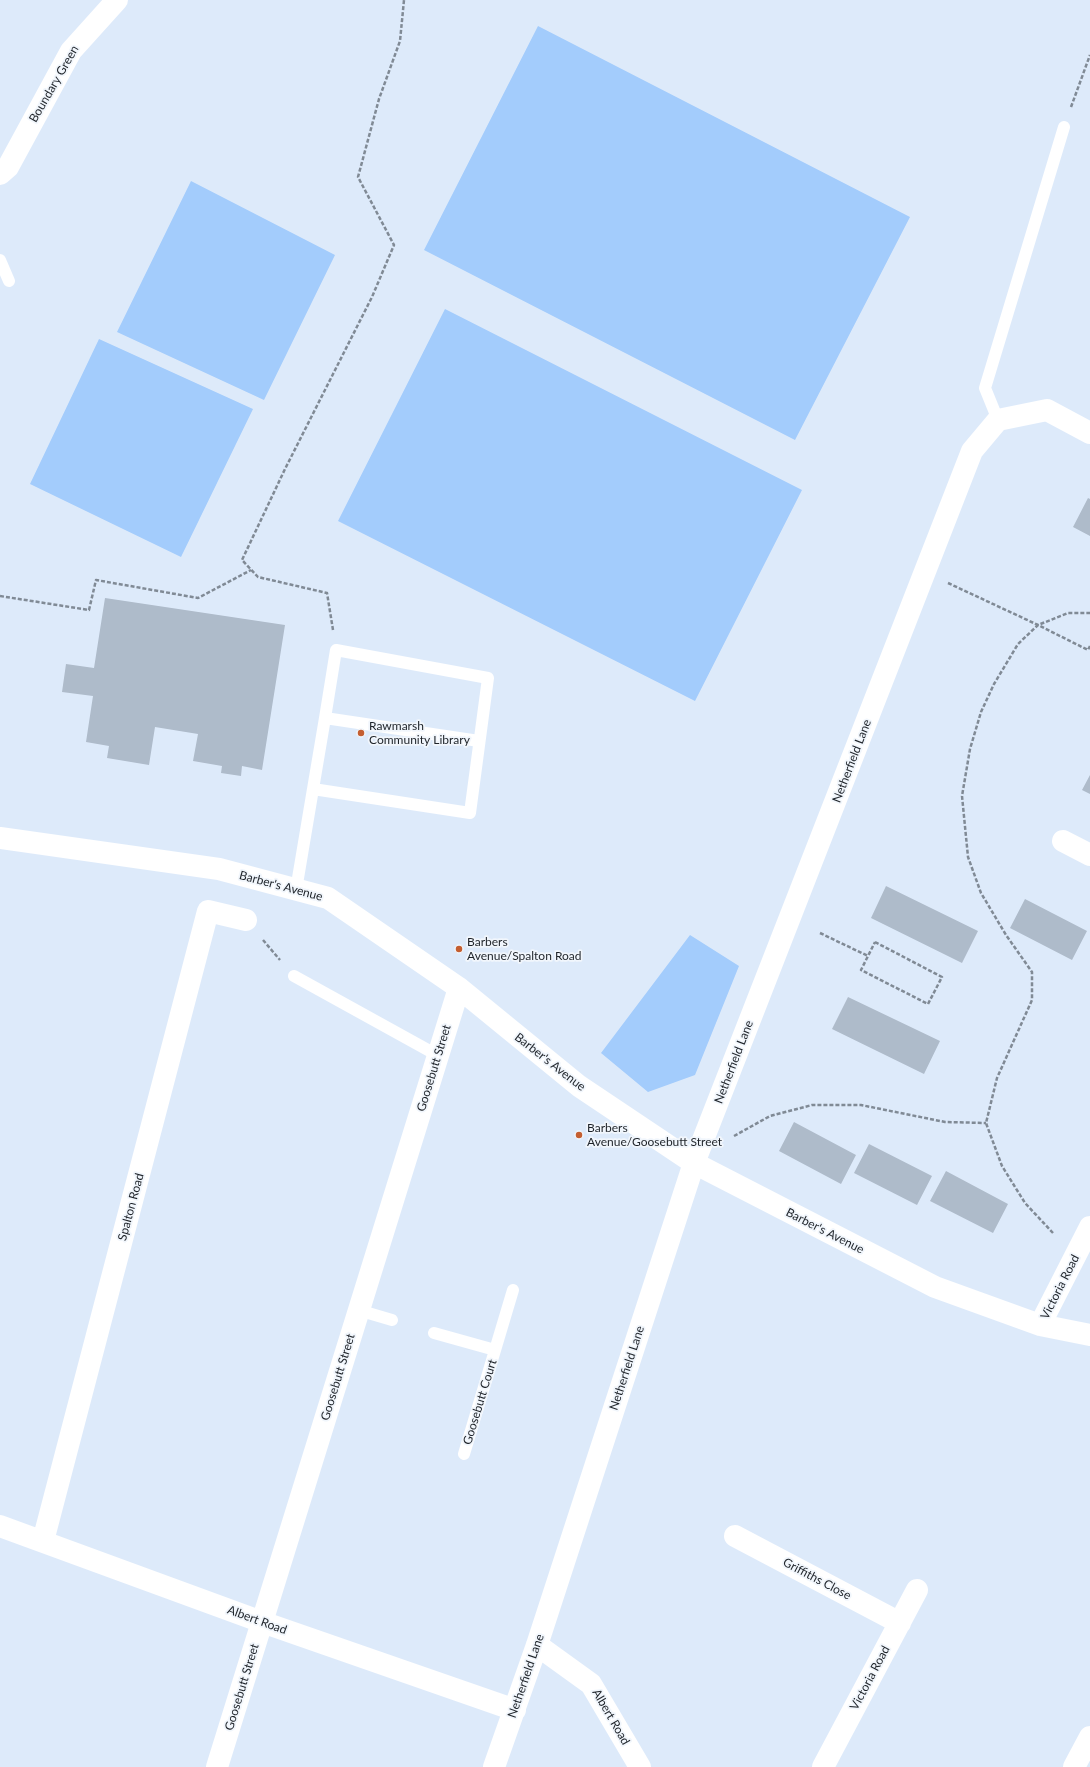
<!DOCTYPE html>
<style>
body{margin:0}
canvas{display:block;background:#ddeafa}
</style>
<canvas width="1090" height="1767"></canvas>
<script>
const g = document.querySelector('canvas').getContext('2d');
g.lineJoin = 'round';
function fill(path, color) { g.fillStyle = color; g.fill(path, 'evenodd'); }
const toPath = rows => new Path2D(rows.map(r => 'M' + r).join(''));
function stroke(path, color, width, dash) { g.strokeStyle = color; g.lineWidth = width; g.lineCap = dash ? 'butt' : 'round'; g.setLineDash(dash || []); g.stroke(path); }
function drawText(font, color, halo, rows, align = 'center') {
  g.font = font + ' Lato,sans-serif'; g.lineWidth = 3.5; g.setLineDash([]); g.textBaseline = 'middle'; g.strokeStyle = halo; g.fillStyle = color; for (const [text, x, y, turn = 0] of rows) {
    g.save(); g.translate(x, y); g.rotate((+turn || 0) * Math.PI / 180); g.textAlign = isNaN(turn) ? turn : align; if (halo) g.strokeText(text, 0, 0); g.fillText(text, 0, 0); g.restore();
  }
}
const green = toPath([
 [538,26,910,217,795,440,424,250],
 [191,181,335,255,264,400,117,332],
 [445,309,802,490,695,701,338,521],
 [99,339,253,409,181,557,30,484],
 [690,935,739,966,695,1075,648,1092,601,1053]
]);
const building = toPath([
 [1088,498,1090,499,1090,536,1073,527],
 [105,598,285,625,262,770,242,766,241,776,221,773,222,766,193,761,198,734,155,727,149,765,107,758,109,746,86,742,93,696,62,692,66,664,94,668],
 [1090,775,1090,794,1082,790],
 [886,886,978,931,962,963,871,918],
 [1025,899,1087,931,1072,960,1010,928],
 [848,997,940,1041,924,1074,832,1029],
 [794,1122,856,1155,841,1184,779,1151],
 [869,1144,932,1176,917,1205,854,1173],
 [946,1171,1008,1204,993,1233,930,1201]
]);
const path = toPath([
 [1071,107,1090,55],
 [948,583,1038,625,1088,650,1090,646],
 [0,596,89,610,96,580,198,598,251,570],
 [333,630,327,593,258,577,242,560,285,469,372,297,394,245,358,177,379,99,400,41,404,0],
 [820,933,868,956],
 [263,940,280,960],
 [875,942,942,977,928,1004,861,970,875,942],
 [734,1136,770,1116,812,1105,861,1105,945,1122,986,1123],
 [1053,1233,1025,1203,1002,1166,986,1123,997,1078,1032,1000,1032,972,1006,935,981,893,968,857,962,796,970,749,981,712,994,684,1018,644,1038,625,1068,613,1090,613]
]);
const lane = toPath([
 [0,260,9,281],
 [998,420,985,388,1064,127],
 [325,718,479,741],
 [296,890,313,789,325,718,336,650,488,678,470,813,313,789],
 [294,976,437,1055],
 [358,1310,392,1320],
 [434,1333,495,1350],
 [464,1454,513,1290]
]);
const street = toPath([
 [0,174,8,167,71,51,117,0],
 [0,838,219,869,328,898,459,988,579,1086,694,1163,935,1287,1040,1325,1090,1335],
 [1063,841,1090,855],
 [1040,1325,1090,1227],
 [0,1526,262,1622,515,1710],
 [735,1536,900,1623],
 [43,1541,208,911,246,920],
 [537,1645,591,1684,640,1767],
 [217,1767,459,988],
 [494,1767,537,1645,694,1163,972,451,998,420,1047,410,1090,433],
 [823,1767,917,1590],
 [1074,1767,1090,1737]
]);
const markers = [
 [361,733,4,"#c45e30"],
 [459,949,4,"#c45e30"],
 [579,1135,4,"#c45e30"]
];
const streetNames = [
 ["Boundary Green",54,84,-60],
 ["Netherfield Lane",852,761,-69],
 ["Barber's Avenue",281,886,15],
 ["Barber's Avenue",550,1062,38],
 ["Netherfield Lane",734,1062,-69],
 ["Goosebutt Street",434,1068,-73],
 ["Spalton Road",131,1207,-75],
 ["Barber's Avenue",825,1231,27],
 ["Victoria Road",1060,1287,-63],
 ["Netherfield Lane",627,1368,-72],
 ["Goosebutt Street",338,1377,-73],
 ["Goosebutt Court",480,1402,-73],
 ["Griffiths Close",817,1579,28],
 ["Albert Road",257,1620,20],
 ["Netherfield Lane",526,1676,-71],
 ["Victoria Road",870,1678,-62],
 ["Goosebutt Street",242,1687,-73],
 ["Albert Road",611,1717,60]
];
const poiNames = [
 ["Rawmarsh",369,726],
 ["Community Library",369,740],
 ["Barbers",467,942],
 ["Avenue/Spalton Road",467,956],
 ["Barbers",587,1128],
 ["Avenue/Goosebutt Street",587,1142]
];
fill(green, '#a3ccfc');
fill(building, '#aebbca');
stroke(path, '#808a95', 2.5, [4, 2]);
stroke(lane, '#fff', 12);
stroke(street, '#fff', 22);
for (const [x, y, r, color] of markers) { const dot = new Path2D(); dot.arc(x, y, r, 0, 2 * Math.PI); g.fillStyle = color; g.fill(dot); stroke(dot, '#f1f6fc', 1.5); }
drawText('12px', '#1e2329', '#f1f6fc', streetNames);
drawText('12px', '#1e2329', '#f1f6fc', poiNames, 'left');
</script>
